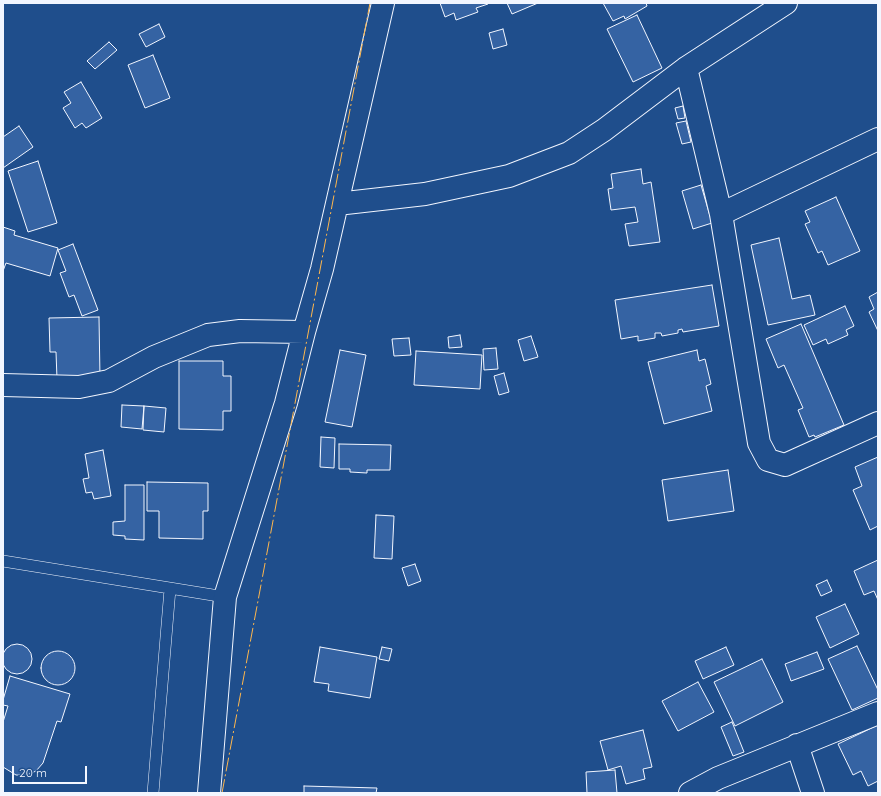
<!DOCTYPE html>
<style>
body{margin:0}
#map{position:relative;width:881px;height:796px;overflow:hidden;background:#1f4e8c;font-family:Quicksand,sans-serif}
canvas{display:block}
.frame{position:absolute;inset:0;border:4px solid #f2f6ff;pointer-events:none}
.scale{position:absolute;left:12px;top:766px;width:75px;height:18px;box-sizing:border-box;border:2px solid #f2f6ff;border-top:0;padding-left:5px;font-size:12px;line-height:14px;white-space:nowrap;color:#f2f6ff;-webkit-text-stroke:3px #1f4e8c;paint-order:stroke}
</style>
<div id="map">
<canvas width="881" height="796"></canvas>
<div class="frame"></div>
<div class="scale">20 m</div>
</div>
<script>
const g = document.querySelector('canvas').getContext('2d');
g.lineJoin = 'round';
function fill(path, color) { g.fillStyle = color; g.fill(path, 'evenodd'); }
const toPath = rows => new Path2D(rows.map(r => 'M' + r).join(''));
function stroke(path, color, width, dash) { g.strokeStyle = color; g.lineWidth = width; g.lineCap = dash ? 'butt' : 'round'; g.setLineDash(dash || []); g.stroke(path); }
const building = toPath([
 [440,3,488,3,488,4,476,8,478,12,456,20,454,13,445,17,440,3],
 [507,3,538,3,512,14,507,3],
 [603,3,646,3,647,6,625,19,624,16,613,21,603,3],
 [637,15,662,68,633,82,607,29,637,15],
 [159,24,165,37,146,47,139,34,159,24],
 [503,29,507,45,493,49,489,33,503,29],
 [109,42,117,50,95,69,87,61,109,42],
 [153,55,170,98,145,108,128,65,153,55],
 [81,82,102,118,86,128,82,123,75,128,63,108,71,103,64,92,81,82],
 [683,106,685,118,678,119,675,108,683,106],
 [686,121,691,142,682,144,676,123,686,121],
 [19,126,33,147,3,168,3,137,19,126],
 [38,161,57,223,28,232,8,171,38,161],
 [641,169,643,184,651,182,660,242,629,246,625,224,638,222,635,207,611,210,608,189,613,188,611,174,641,169],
 [701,185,712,223,693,229,682,191,701,185],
 [836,197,860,251,828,265,822,251,818,253,805,224,810,222,805,211,836,197],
 [3,227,15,231,14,235,58,248,50,276,6,263,3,271,3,227],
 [779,238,792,299,810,295,815,315,768,325,751,245,779,238],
 [73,244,98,310,82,316,74,295,69,297,60,273,66,271,58,250,73,244],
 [712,285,719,326,683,332,682,329,678,330,678,333,662,336,661,333,655,333,655,338,638,341,638,336,621,339,615,300,712,285],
 [878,292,878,331,869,312,874,309,869,297,878,292],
 [845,306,854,326,846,330,848,335,828,344,826,339,813,345,804,325,845,306],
 [99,317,100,378,57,379,56,352,50,352,49,318,99,317],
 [801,324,844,425,815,437,814,435,809,437,798,410,803,408,784,365,778,368,766,339,801,324],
 [460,335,462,347,449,348,448,337,460,335],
 [531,336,538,357,524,361,518,340,531,336],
 [409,338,411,355,394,356,392,339,409,338],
 [496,348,498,369,484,370,483,349,496,348],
 [340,350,366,355,352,427,325,422,340,350],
 [697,350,699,361,705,359,711,384,706,386,712,411,664,424,648,362,697,350],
 [416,351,482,355,480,389,414,385,416,351],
 [179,361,223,361,223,376,231,376,231,411,223,411,223,430,179,429,179,361],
 [504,373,509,392,499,395,494,376,504,373],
 [122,405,144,406,142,429,121,427,122,405],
 [144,406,166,408,164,432,143,430,144,406],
 [321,437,335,438,334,468,320,467,321,437],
 [339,444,391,445,390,470,367,470,367,473,350,472,350,469,339,469,339,444],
 [103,450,111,496,94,499,92,492,86,493,83,479,89,478,85,454,103,450],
 [878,457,878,526,870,530,853,490,862,486,855,467,878,457],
 [728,470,734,511,668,521,662,480,728,470],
 [147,482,208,483,208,511,203,511,203,539,159,538,159,511,147,511,147,482],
 [125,485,144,485,144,540,125,539,125,536,113,535,113,522,125,521,125,485],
 [376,515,394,516,392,559,374,558,376,515],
 [878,560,878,600,874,591,864,595,854,571,878,560],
 [415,564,421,581,408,586,402,568,415,564],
 [827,580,832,591,821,596,816,585,827,580],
 [845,604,859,634,830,648,816,617,845,604],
 '2 659a15 15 0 1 1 30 0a15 15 0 1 1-30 0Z',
 [857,646,878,690,878,698,852,710,828,659,857,646],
 [320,647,377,657,370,698,328,691,329,684,314,682,320,647],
 [382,647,392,649,389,661,379,659,382,647],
 [726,647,734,665,703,679,695,661,726,647],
 '41 668a17 17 0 1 1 34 0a17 17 0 1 1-34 0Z',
 [817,652,824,669,791,681,785,664,817,652],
 [762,659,783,702,735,726,714,682,762,659],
 [10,676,70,694,61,722,57,721,43,763,36,771,27,775,16,775,3,767,3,722,8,706,3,705,3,700,10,676],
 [698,682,714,712,678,731,662,701,698,682],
 [732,722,744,752,733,756,721,727,732,722],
 [878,725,878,781,868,786,861,771,853,775,838,744,878,725],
 [643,730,652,767,643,769,645,779,626,784,621,766,608,770,600,741,643,730],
 [615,770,617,793,587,793,586,772,615,770],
 [304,786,377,788,376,793,304,793,304,786]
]);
const lane = toPath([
 [3,561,225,597],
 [153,793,170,589]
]);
const street = toPath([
 [686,68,721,214,759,443,768,460,785,465,878,423],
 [337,204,425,194,509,176,569,153,604,130,686,68,786,3],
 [721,214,878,139],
 [3,385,79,387,109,381,154,357,208,335,240,331,304,332],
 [797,745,813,793],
 [209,793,225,597,286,403,304,332,322,269,383,3],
 [690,793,718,778,878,713]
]);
const power = toPath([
 [222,793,370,3]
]);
fill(building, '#3563a3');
stroke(building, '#f2f6ff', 1);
stroke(lane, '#f2f6ff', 12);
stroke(street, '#f2f6ff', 24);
stroke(lane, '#1f4e8c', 11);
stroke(street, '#1f4e8c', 22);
stroke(power, '#ffb74d', 1, [14, 3, 2, 3]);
</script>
